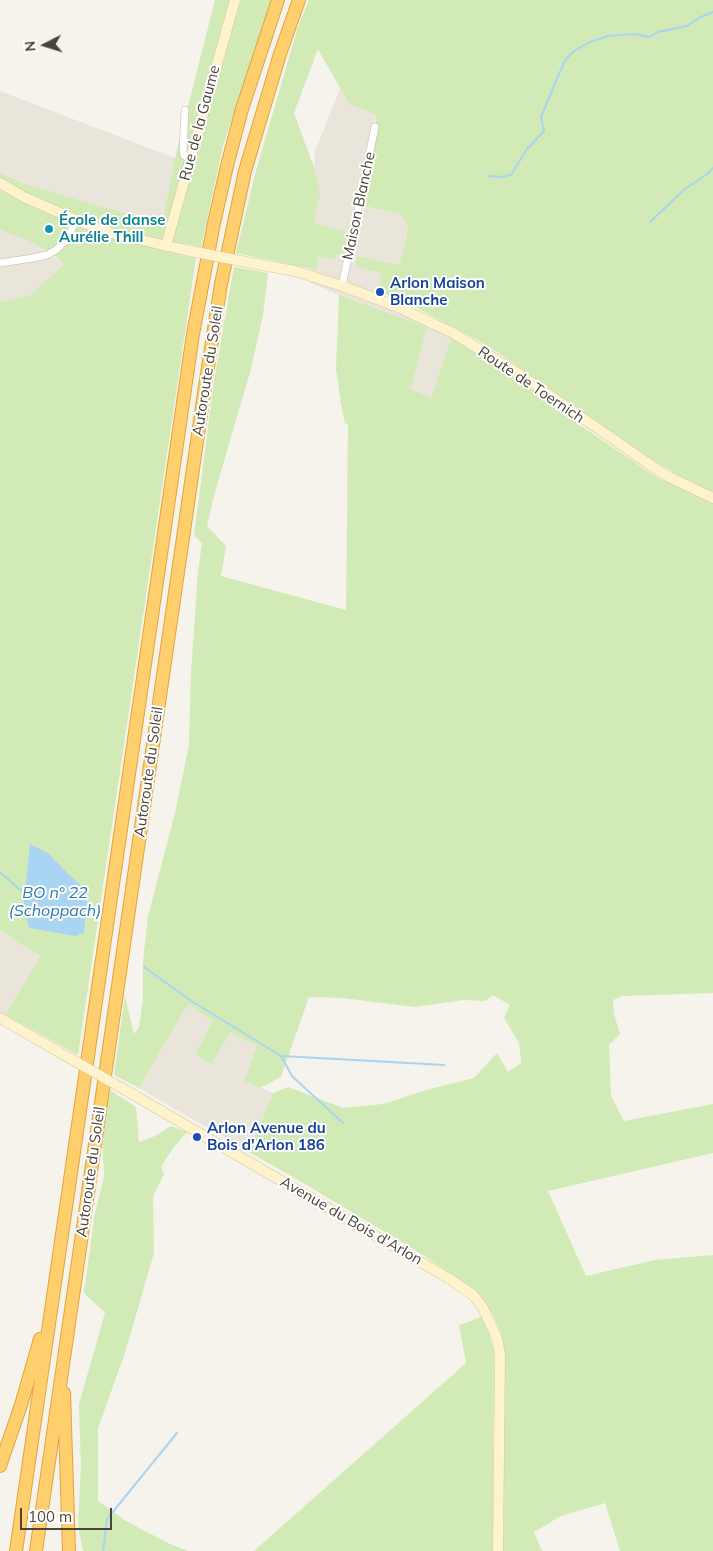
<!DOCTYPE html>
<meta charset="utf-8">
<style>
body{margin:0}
#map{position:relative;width:713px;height:1551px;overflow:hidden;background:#f6f3ec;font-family:Mulish,sans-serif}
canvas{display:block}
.north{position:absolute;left:20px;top:20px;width:50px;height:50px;-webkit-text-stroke:4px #fff;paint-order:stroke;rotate:265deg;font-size:14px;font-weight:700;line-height:20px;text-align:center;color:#4b4439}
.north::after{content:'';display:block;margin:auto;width:18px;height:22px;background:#4b4439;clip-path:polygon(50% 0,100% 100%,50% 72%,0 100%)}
.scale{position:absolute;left:20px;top:1508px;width:92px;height:22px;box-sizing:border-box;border:2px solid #4b4439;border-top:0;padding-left:6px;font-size:15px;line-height:18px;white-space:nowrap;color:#4b4439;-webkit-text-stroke:4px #fff;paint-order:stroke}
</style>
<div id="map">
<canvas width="713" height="1551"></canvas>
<div class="north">N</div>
<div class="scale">100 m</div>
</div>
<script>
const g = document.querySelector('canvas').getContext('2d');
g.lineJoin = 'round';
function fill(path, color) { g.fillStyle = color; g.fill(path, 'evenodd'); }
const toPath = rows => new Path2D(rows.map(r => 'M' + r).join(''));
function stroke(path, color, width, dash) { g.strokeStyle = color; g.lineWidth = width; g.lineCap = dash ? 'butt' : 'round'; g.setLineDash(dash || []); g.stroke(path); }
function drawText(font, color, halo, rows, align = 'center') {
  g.font = font + ' Mulish,sans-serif'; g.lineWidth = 4; g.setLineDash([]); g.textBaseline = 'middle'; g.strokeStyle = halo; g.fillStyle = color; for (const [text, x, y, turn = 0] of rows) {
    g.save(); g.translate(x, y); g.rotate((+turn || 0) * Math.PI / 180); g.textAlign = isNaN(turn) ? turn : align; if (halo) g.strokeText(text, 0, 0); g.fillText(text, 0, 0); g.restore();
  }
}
const residential = toPath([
 [340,89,349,104,376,115,375,127,361,206,399,214,408,227,400,265,357,256,355,267,381,273,375,298,453,333,431,398,411,389,427,327,339,295,309,282,315,151],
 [0,91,175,158,162,224,25,184,0,173],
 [0,230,25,238,65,264,31,295,0,302],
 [0,930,40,956,2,1023,0,1022],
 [188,1004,213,1021,195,1054,212,1064,230,1032,257,1046,244,1081,273,1093,249,1152,139,1088]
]);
const green = toPath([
 [215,0,271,0,223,146,201,247,183,243,180,255,196,258,78,1055,6,1015,40,956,0,930,0,302,31,295,64,264,55,256,25,239,0,230,0,173,25,184,162,224,175,158],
 [309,0,713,0,713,993,622,996,613,1000,614,1014,620,1034,609,1045,611,1096,624,1121,713,1104,713,1153,548,1191,586,1276,655,1260,713,1255,713,1551,620,1551,605,1503,561,1516,534,1532,542,1551,503,1551,504,1389,502,1335,492,1313,476,1291,423,1255,305,1184,249,1152,273,1093,288,1087,343,1108,383,1104,426,1090,474,1078,497,1053,508,1072,521,1063,519,1043,504,1018,510,1005,493,995,485,1001,463,1000,415,1007,342,998,309,997,281,1077,260,1088,244,1081,257,1046,230,1032,212,1064,195,1054,213,1021,188,1004,139,1088,114,1075,125,996,134,1034,139,1027,143,998,143,962,148,916,175,813,189,745,191,672,198,572,202,543,194,535,214,381,234,267,268,273,263,315,251,369,215,492,207,526,226,546,221,576,346,610,348,424,345,423,341,404,336,369,339,295,427,327,411,389,431,398,453,333,572,412,568,417,661,480,673,472,648,457,500,354,472,337,409,304,377,291,381,273,355,267,357,256,400,265,408,228,400,214,363,206,374,152,376,115,349,104,318,49,294,113,315,170,320,194,314,223,351,233,345,256,337,254,335,260,319,256,316,270,236,253,256,171,297,30],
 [110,1090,136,1107,139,1142,153,1137,171,1126,187,1132,173,1148,161,1167,164,1174,153,1196,154,1253,125,1353,98,1428,98,1501,126,1521,168,1543,188,1551,83,1551,78,1526,81,1466,79,1404,105,1313,84,1293,94,1218,104,1176,102,1135],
 [484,1316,494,1351,493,1551,254,1551,466,1363,459,1325]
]);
const water = toPath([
 [30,844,49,854,67,873,88,891,84,932,76,936,30,928,23,911]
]);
const stream = toPath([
 [489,176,502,177,511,175,527,149,544,131,541,117,565,60,574,51,590,42,608,36,636,34,649,37,658,32,687,26,699,18,713,12],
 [650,222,685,189,707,174,713,168],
 [0,872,19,889,26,892],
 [144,967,190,1000,281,1056,292,1076,343,1123],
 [282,1056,444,1065],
 [103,1551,107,1519,177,1433]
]);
const street = toPath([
 [185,110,183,151,184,155,190,160],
 [0,263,33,258,47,255,56,250,67,239,76,220],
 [342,286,375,127]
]);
const secondary = toPath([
 [0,183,24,197,76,220,111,233,181,249],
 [166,246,235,0],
 [256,264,295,271,342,286,398,307,453,333,519,374,665,475,713,498],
 [0,1018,59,1052],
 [134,1095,448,1278,473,1295,483,1308,497,1338,500,1355,498,1551]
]);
const highway = toPath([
 [64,1393,69,1551],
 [0,1466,21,1405,40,1339],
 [16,1551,193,334,214,223,227,166,242,109,278,0],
 [36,1551,204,393,221,284,245,171,280,54,299,0]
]);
const secondaryBridge = toPath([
 [181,249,256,264],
 [59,1052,134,1095]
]);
const markers = [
 [49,229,5,"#0f9aa8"],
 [380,292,5,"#1a4fb4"],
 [197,1137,5,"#1a4fb4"]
];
const streetNames = [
 ["Rue de la Gaume",200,123,-75],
 ["Maison Blanche",359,206,-78],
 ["Autoroute du Soleil",208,371,-81],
 ["Route de Toernich",531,385,34],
 ["Autoroute du Soleil",149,772,-82],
 ["Autoroute du Soleil",91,1172,-82],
 ["Avenue du Bois d'Arlon",351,1221,30]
];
const cultureNames = [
 ["École de danse",59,220],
 ["Aurélie Thill",59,237]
];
const transitNames = [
 ["Arlon Maison",390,283],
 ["Blanche",390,300],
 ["Arlon Avenue du",207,1128],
 ["Bois d'Arlon 186",207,1145]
];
const waterNames = [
 ["BO n° 22",55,893],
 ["(Schoppach)",55,911]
];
fill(residential, '#eae5da');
fill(green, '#d2eab5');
fill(water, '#a9d4f2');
stroke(stream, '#a9d4f2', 2);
stroke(street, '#c2bbae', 8);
stroke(secondary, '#d6c79b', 11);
stroke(highway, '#e0a43c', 14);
stroke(street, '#fff', 7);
stroke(secondary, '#fff3cd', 10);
stroke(highway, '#ffcf6e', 12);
stroke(secondaryBridge, '#d6c79b', 11, []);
stroke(secondaryBridge, '#fff3cd', 10);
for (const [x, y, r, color] of markers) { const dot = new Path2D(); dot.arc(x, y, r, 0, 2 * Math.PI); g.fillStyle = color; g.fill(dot); stroke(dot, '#fff', 2); }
drawText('15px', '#4b4439', '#fff', streetNames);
drawText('bold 15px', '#0d838f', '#fff', cultureNames, 'left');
drawText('bold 15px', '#164399', '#fff', transitNames, 'left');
drawText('italic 16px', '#2e7ab2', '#fff', waterNames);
</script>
